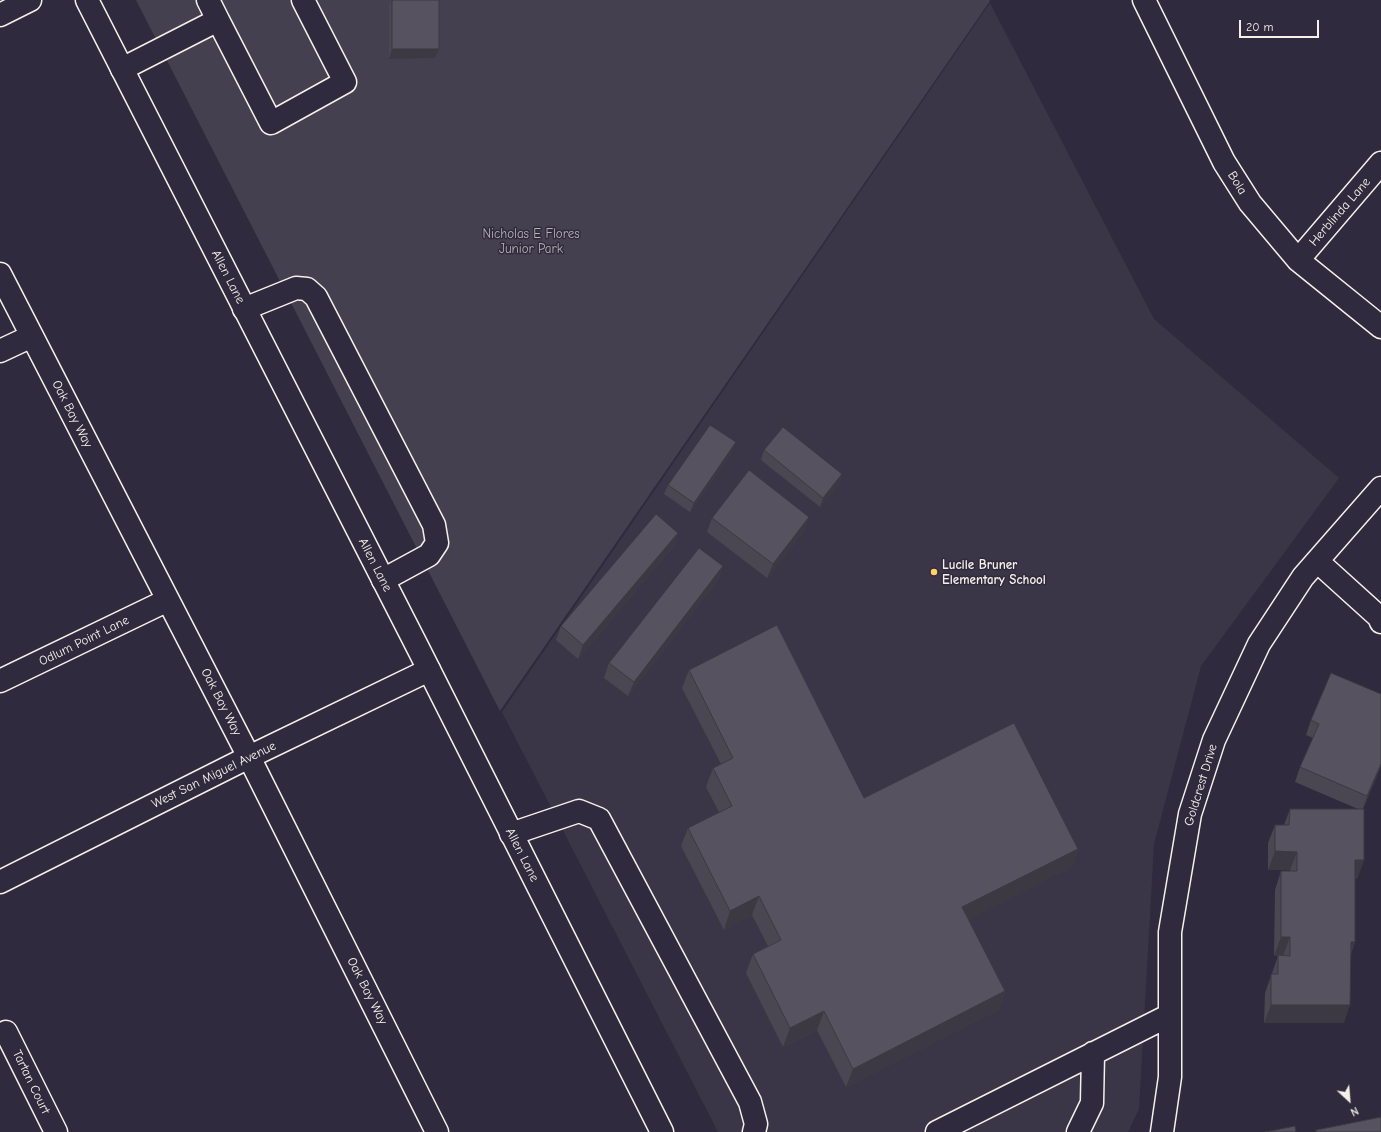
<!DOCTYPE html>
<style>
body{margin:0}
#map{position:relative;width:1381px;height:1132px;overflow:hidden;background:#2f2a3d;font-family:"Comic Neue",sans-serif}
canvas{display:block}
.north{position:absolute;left:1329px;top:1080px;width:40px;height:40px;-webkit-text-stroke:3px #2f2a3d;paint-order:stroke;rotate:154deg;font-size:11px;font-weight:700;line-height:16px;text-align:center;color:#f4f1e8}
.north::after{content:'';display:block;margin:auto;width:14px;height:18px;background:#f4f1e8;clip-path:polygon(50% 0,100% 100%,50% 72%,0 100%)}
.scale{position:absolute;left:1239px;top:20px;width:80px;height:18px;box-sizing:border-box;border:2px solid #f4f1e8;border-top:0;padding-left:5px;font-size:12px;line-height:14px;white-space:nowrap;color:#f4f1e8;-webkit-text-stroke:3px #2f2a3d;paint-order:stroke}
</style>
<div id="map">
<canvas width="1381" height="1132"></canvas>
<div class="north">N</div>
<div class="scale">20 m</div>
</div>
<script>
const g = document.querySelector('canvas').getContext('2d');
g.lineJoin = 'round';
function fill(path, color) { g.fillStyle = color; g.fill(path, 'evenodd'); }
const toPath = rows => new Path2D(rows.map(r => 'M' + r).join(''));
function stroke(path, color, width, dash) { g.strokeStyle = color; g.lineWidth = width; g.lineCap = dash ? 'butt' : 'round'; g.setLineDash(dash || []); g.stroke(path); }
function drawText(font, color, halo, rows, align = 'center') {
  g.font = font + ' "Comic Neue",sans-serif'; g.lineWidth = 3; g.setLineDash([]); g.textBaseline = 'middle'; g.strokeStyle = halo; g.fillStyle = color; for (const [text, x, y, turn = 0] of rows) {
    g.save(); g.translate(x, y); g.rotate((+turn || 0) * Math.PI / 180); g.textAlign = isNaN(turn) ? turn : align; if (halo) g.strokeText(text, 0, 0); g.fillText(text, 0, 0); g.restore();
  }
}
const built = toPath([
 [990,3,1154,319,1339,478,1201,666,1154,844,1139,1109,1128,1132,718,1132,502,712]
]);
const green = toPath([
 [136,0,989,0,990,1,500,711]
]);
const minor = toPath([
 [1144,0,1224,162,1250,203,1298,260,1381,327],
 [0,15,30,0],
 [218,20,271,123,345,82,303,0],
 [122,69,218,20,208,0],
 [1298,260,1381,163],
 [0,274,249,757,437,1132],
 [244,309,296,288,307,289,316,297,434,525,437,543,429,555,383,580],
 [0,351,32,336],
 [1317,561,1379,617,1381,622],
 [0,681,168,600],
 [511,834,579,811,599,819,750,1102,756,1124,754,1132],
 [0,882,249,757,429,670],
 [6,1032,56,1132],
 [937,1132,1170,1015],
 [1078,1132,1092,1103,1093,1053],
 [1162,1132,1170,1077,1170,932,1190,814,1214,740,1259,644,1303,577,1381,488]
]);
const major = toPath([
 [87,0,418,648,662,1132]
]);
const wall = toPath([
 [391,0,439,0,435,58,389,59,389,5],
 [764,450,842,474,839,484,820,507,761,460],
 [732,452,690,512,664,494,668,485],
 [809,517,804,531,767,578,707,532,712,518],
 [678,533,673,547,578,659,556,640,561,626],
 [723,566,718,580,628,696,604,678,609,663],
 [689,670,864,798,1078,849,1071,867,968,919,1005,991,998,1010,846,1087,817,1030,783,1047,746,973,753,954,768,946,752,915,724,930,681,846,688,828,719,812,706,787,713,768,721,764,682,688],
 [1331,673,1381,766,1363,809,1364,860,1357,879,1355,879,1355,942,1351,954,1344,1023,1264,1023,1265,993,1278,956,1274,956,1275,890,1281,871,1290,871,1290,870,1268,870,1268,843,1275,825,1284,825,1290,809,1358,809,1295,782,1300,767,1313,738,1306,735,1311,720]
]);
const shadedWall = toPath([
 [392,49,439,49,435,58,389,59],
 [736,442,732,452,690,512,694,503],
 [842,474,839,484,820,507,823,498],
 [809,517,804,531,767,578,773,564],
 [678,533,673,547,578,659,583,645],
 [723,566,718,580,628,696,634,682],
 [1381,764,1381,766,1362,811,1367,796],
 [1078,849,1071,867,956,925,962,907],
 [1275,851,1297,852,1290,870,1268,870],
 [1355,860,1364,860,1357,879,1348,879],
 [759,896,752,915,724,930,730,911],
 [1281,937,1290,937,1283,956,1274,956],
 [1351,942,1355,942,1348,960],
 [1005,991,998,1010,846,1087,853,1069],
 [1271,1005,1350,1005,1344,1023,1264,1023],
 [824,1011,817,1030,783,1047,790,1028]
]);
const building = toPath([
 [392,0,439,0,439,49,392,49,392,0],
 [710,425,736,442,694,503,668,485,710,425],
 [783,427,842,474,823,498,764,450,783,427],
 [749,470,809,517,773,564,712,518,749,470],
 [656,514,678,533,583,645,561,626,656,514],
 [699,548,723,566,634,682,609,663,699,548],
 [777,625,864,798,1014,723,1078,849,962,907,1005,991,853,1069,824,1011,790,1028,753,954,781,940,759,896,730,911,688,828,732,806,713,768,733,758,689,670,777,625],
 [1331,673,1381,694,1381,764,1367,796,1300,767,1319,724,1311,720,1331,673],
 [1290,809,1364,809,1364,860,1355,860,1355,942,1351,942,1350,1005,1271,1005,1271,974,1278,974,1278,955,1290,956,1290,937,1281,937,1281,871,1297,871,1297,852,1275,851,1275,825,1289,825,1290,809],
 [1381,1117,1381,1132,1316,1132,1316,1130,1381,1117],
 [1295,1126,1296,1132,1265,1132,1295,1126]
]);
const markers = [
 [934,572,4,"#ffd166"]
];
const streetNames = [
 ["Bola",1237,183,58],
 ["Herblinda Lane",1340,212,-49],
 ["Allen Lane",228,277,63],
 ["Oak Bay Way",72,414,63],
 ["Allen Lane",375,565,63],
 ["Odlum Point Lane",84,641,-26],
 ["Oak Bay Way",221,702,63],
 ["West San Miguel Avenue",214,775,-26],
 ["Goldcrest Drive",1201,785,-73],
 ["Allen Lane",522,855,63],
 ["Oak Bay Way",367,991,63],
 ["Tartan Court",31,1082,64]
];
const parkNames = [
 ["Nicholas E Flores",531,234],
 ["Junior Park",531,249]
];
const poiNames = [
 ["Lucile Bruner",942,565],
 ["Elementary School",942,580]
];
fill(built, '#3b3647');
fill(green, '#454050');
stroke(minor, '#f4f1e8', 25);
stroke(major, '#f4f1e8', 25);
stroke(minor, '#2f2a3d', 22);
stroke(major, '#2f2a3d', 22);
fill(wall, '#4a4752');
fill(shadedWall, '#3c3942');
fill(building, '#56525f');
stroke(building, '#3c3942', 1);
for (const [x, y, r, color] of markers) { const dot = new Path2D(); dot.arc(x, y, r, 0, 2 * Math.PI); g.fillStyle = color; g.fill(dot); stroke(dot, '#2f2a3d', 1.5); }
drawText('13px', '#f4f1e8', '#2f2a3d', streetNames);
drawText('13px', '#b7b3b3', '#2f2a3d', parkNames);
drawText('bold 13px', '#f4f1e8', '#2f2a3d', poiNames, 'left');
</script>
